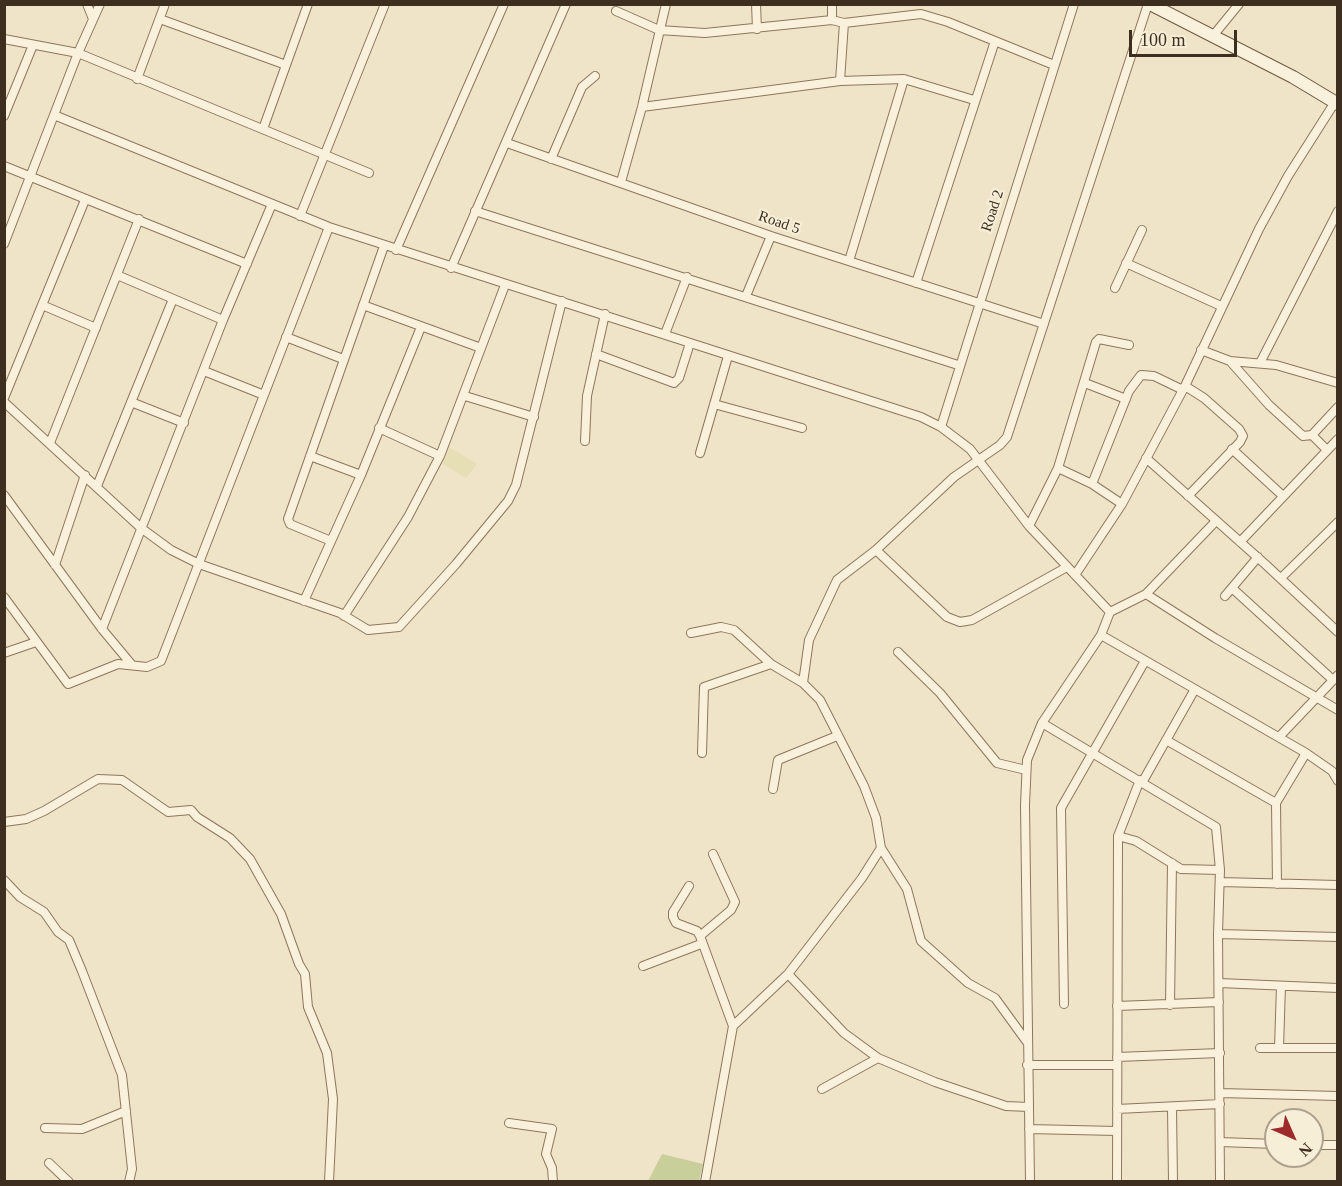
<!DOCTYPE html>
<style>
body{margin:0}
#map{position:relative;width:1342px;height:1186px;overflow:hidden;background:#f0e4c8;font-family:Georgia,serif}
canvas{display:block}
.frame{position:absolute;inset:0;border:6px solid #3d2e20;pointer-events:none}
.north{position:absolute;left:1264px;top:1108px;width:60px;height:60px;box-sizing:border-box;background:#f7eed8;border:2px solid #ada18e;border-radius:50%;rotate:135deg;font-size:16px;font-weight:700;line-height:24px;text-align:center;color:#3d2e20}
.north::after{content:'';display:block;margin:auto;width:21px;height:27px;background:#9e2a2b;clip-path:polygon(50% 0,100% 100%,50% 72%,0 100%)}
.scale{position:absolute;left:1129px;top:30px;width:108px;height:27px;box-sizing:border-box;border:3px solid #3d2e20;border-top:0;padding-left:8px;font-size:18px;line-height:21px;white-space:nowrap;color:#3d2e20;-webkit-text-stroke:4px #f7eed8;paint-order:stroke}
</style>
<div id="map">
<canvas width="1342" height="1186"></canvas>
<div class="frame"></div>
<div class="north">N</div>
<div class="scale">100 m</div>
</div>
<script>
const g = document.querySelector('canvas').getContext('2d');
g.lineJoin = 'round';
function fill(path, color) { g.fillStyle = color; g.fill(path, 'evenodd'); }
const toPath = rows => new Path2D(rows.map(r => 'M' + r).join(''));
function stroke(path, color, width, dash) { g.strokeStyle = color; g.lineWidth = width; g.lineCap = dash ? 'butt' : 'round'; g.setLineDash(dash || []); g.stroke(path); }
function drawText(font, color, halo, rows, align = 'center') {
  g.font = font + ' Georgia,serif'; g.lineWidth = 4.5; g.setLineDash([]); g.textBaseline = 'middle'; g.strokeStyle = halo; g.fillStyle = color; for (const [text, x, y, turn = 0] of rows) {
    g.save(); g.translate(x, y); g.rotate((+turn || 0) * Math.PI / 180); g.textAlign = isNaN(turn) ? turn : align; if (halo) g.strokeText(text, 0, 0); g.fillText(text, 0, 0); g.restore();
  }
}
const farmland = toPath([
 [449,447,477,464,466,478,443,464]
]);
const green = toPath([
 [662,1154,703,1164,699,1181,648,1181]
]);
const street = toPath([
 [87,4,93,19],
 [756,4,757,29],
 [832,4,832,20],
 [616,11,659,30,705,33,832,20,844,23,921,14,948,22,1054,65],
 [160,19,286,65],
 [1212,37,1239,4],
 [4,39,78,53,369,173],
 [137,79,165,4],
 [840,81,844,23],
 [642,107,840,81,904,79,974,100],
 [54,115,329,227,921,417,941,427,970,449,1029,526,1110,612,1101,635,1042,723,1027,760,1025,805,1030,1182],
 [4,116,33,45],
 [263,129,308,4],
 [507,143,771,236,1044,324],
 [551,159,582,87,595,76],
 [4,166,247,264],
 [621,182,642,107,666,4],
 [475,211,958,365],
 [300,216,385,4],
 [4,244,78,53,100,4],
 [396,250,504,4],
 [849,261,904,79],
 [1126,263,1221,306],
 [451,268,566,4],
 [117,275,223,320],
 [916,283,995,41],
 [1115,288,1142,230],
 [746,296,771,236],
 [42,305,96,328],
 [363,305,481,348],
 [665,334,687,277],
 [286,337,343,359],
 [1201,350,1230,361,1276,365,1338,383],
 [596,354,674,383,679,378,690,343],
 [1230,361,1269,405,1303,436,1312,435,1338,407],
 [1260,363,1338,211],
 [204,371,264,395],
 [1085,383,1126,399],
 [1185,386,1204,398,1239,429,1243,436,1240,442,1188,496],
 [465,396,534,417],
 [4,398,85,200],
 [4,402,141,528,171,550,199,564,340,613,368,630,399,627,456,564,508,501,516,485,562,301],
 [131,402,184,423],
 [714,404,802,428],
 [941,427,1074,4],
 [379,428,440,456],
 [1312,435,1327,450],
 [585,441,587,396,605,314],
 [50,443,139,219],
 [1232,449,1283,496],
 [700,453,728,356],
 [310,456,361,475],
 [1146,458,1265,564,1338,632],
 [1058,468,1092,484,1122,504],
 [1092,484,1129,391,1141,375,1154,376,1183,390],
 [97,486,173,299],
 [4,495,102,629,132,665],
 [1029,526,1058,468,1096,342,1099,339,1129,345],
 [331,541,290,524,288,519,384,246],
 [1240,542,1338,439],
 [876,550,947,617,960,622,972,620,1067,567],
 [55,565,85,475],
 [1075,575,1122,504,1185,386,1259,229,1288,176,1335,102],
 [1281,578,1338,522],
 [1232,588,1333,680],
 [1146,594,1215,638,1338,710],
 [1225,596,1258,557],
 [4,597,68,684,118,664,147,667,161,661,329,227],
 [304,601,361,475,421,327],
 [1110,612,1146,594,1215,522],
 [344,616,408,517,440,456,505,285],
 [102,629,223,320,272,204],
 [691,633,721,627,734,630,771,664,803,683,820,700,864,786,876,818,881,848,907,889,921,941,968,983,995,998,1027,1042],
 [1101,635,1306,753,1332,771,1338,781],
 [898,652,940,693,997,763,1026,770],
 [4,653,36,642],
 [803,683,809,640,837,580,876,550,954,477,1000,445,1007,437,1148,4],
 [1042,723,1216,827,1220,870,1218,934,1220,1182],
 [1279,737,1338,675],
 [1166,740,1276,803],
 [702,753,704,687,771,664],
 [773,789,778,760,837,736],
 [4,822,26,819,44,811,98,779,122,780,168,812,191,810,197,817,230,838,250,859,281,914,299,964,305,974,308,1007,327,1053,333,1099,329,1182],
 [1118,836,1136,841,1181,869,1220,870],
 [4,880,20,897,44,912,58,932,69,940,82,971,122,1075,132,1169,129,1182],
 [1220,882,1338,885],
 [1277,884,1276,803,1306,753],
 [689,886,673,912,673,917,676,923,697,931,700,936,733,1026,705,1182],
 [1218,934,1338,937],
 [700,936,731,910,735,902,713,854],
 [643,966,701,944],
 [788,974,844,1033,878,1058,935,1082,1006,1106,1029,1107],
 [1219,983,1338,988],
 [1064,1004,1061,808,1145,661],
 [1170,1005,1172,863],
 [1117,1006,1219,1002],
 [733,1026,788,974,862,878,881,848],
 [1260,1048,1338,1048],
 [1279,1048,1281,986],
 [1117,1057,1220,1053],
 [1027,1065,1117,1065],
 [822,1089,878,1058],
 [1220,1093,1338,1096],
 [1172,1108,1173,1182],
 [1117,1109,1220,1104],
 [509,1123,552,1129,546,1154,552,1168,553,1182],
 [45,1128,82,1129,126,1111],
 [1029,1129,1117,1131],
 [1220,1142,1276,1144],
 [1312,1145,1338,1145],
 [49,1163,69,1182],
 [1117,1182,1118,836,1140,780,1143,781,1195,689]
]);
const secondary = toPath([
 [1150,4,1293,77,1338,104]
]);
const streetNames = [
 ["Road 2",993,211,-72],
 ["Road 5",779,223,19]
];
fill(farmland, '#e6deb5');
fill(green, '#c9cf9b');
stroke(street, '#8d765c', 10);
stroke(secondary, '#6f573f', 14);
stroke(street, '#faf1dc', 8);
stroke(secondary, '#faf1dc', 12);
drawText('15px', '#3d2e20', '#f7eed8', streetNames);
</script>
